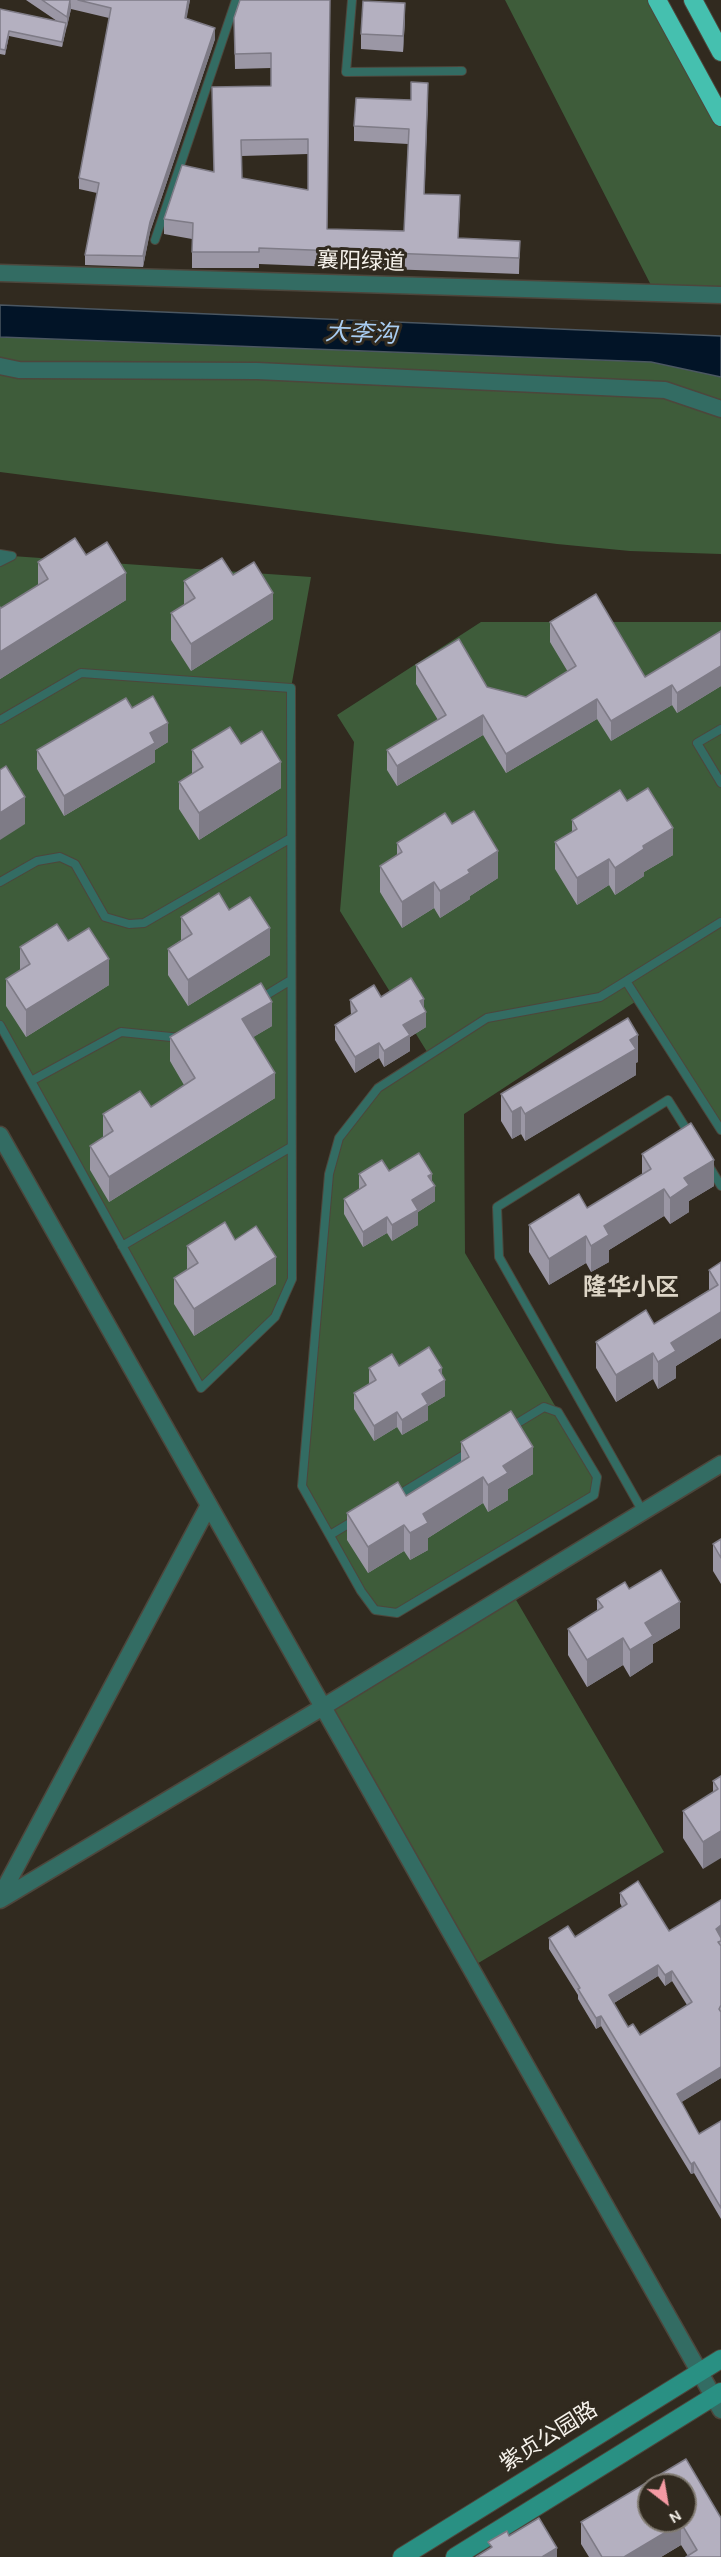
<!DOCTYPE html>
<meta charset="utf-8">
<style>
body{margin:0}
#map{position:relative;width:721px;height:2557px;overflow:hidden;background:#312a1f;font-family:Karla,sans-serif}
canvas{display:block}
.north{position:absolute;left:637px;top:2473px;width:60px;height:60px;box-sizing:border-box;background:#312a1f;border:2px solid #807a71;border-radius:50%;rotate:149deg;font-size:16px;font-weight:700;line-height:24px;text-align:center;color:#f6f2eb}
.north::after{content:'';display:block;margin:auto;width:21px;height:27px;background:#f49aa3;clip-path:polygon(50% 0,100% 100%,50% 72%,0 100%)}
</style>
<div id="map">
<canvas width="721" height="2557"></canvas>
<div class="north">N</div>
</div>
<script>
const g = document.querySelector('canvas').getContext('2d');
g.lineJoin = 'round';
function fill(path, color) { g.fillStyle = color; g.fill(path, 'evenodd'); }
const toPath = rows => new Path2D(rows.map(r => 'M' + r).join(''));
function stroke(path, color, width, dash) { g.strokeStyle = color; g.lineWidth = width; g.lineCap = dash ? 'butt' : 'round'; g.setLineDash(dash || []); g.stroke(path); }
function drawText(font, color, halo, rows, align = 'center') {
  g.font = font + ' Karla,"Noto Sans SC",sans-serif'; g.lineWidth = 6; g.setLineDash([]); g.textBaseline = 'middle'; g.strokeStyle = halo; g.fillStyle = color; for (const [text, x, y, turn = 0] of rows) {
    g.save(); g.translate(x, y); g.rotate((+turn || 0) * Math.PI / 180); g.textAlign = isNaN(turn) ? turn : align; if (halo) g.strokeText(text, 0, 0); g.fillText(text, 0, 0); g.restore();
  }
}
const green = toPath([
 [505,0,654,0,721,118,721,293,655,293],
 [0,337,651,362,721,377,721,554,630,551,557,544,0,472],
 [12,556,311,577,291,688,292,1279,275,1317,201,1388,0,1025,0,562],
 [481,622,721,622,721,1130,638,1000,464,1114,465,1253,597,1477,594,1495,397,1613,375,1610,302,1486,329,1174,339,1138,378,1088,429,1055,340,911,354,742,337,715],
 [512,1593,664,1852,470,1968,323,1707]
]);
const water = toPath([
 [0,305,721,336,721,377,651,362,0,337,0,305]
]);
const lane = toPath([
 [352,0,346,72,462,71],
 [155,240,236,0],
 [0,554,12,556,0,562],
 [0,720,81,673,291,688,292,1279,275,1317,201,1388,0,1025],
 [721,729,697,743,721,783],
 [0,882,37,861,60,857,75,864,105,917,129,924,144,923,291,838],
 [626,981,721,922],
 [258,1000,291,980],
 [31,1081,121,1032,181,1038],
 [709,1166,721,1186],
 [122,1246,291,1147],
 [511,1427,544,1407,558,1412,597,1477,594,1495,397,1613,375,1610,361,1591,302,1486,329,1174,339,1138,378,1088,487,1018,600,997,626,981,721,1130],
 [395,1497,469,1452],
 [643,1512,499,1257,497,1207,668,1100,690,1135],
 [330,1535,355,1520]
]);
const street = toPath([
 [0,273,721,295],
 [0,366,19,370,257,371,665,390,721,409],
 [0,1135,323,1707,721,1464],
 [0,1897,209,1505],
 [0,1900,323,1707,721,2410]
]);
const secondary = toPath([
 [402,2557,721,2359],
 [455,2557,721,2392]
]);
const highway = toPath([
 [657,0,721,117],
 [693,0,721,52]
]);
const wall = toPath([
 [26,0,190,0,186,18,215,39,150,232,143,267,85,265,85,255,97,193,79,189,79,178,109,18,71,9,62,47,9,36,5,55,0,54,0,9,57,21],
 [330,0,327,229,404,231,408,144,354,141,354,126,411,100,428,98,424,194,460,210,458,238,520,241,519,274,259,264,259,268,192,268,192,239,164,234,164,219,214,172,271,86,271,68,235,69,234,18],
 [308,154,308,190,242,178,242,156],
 [405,19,403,52,361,49,361,34],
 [86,555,126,600,0,679,0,607,1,608,38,585,38,562],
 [233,575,273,619,191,671,171,640,171,613,184,605,184,581],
 [550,622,645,677,721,631,721,686,677,713,672,705,611,741,597,719,506,773,483,735,397,786,387,770,387,750,438,720,416,684,416,665,487,687,526,697,568,672,550,642],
 [132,708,168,742,155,750,155,762,64,816,37,769,37,750],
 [241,744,281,788,199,840,179,809,179,782,192,774,192,750],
 [627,801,673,855,644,872,644,876,615,895,609,885,577,905,555,869,555,842,572,832,572,820],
 [452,824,498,878,470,896,470,899,440,918,434,908,402,928,380,892,380,866,397,855,397,843],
 [229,910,270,955,188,1006,168,975,168,949,181,940,181,917],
 [68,941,109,985,26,1037,6,1006,6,979,20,971,20,947],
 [381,997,424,1007,426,1027,410,1037,410,1051,384,1067,379,1058,355,1073,335,1040,335,1025,351,1015,350,1000],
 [272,1026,253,1037,275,1098,109,1202,90,1170,90,1146,103,1138,103,1114,151,1107,184,1085,170,1061,170,1037],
 [638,1062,636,1063,636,1075,525,1141,521,1134,512,1139,501,1121,501,1094],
 [642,1154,714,1186,689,1201,689,1212,670,1224,664,1216,609,1250,609,1262,591,1272,586,1263,549,1285,529,1252,529,1225,587,1208,642,1174],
 [389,1171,432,1181,435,1201,418,1212,418,1225,392,1241,387,1233,363,1247,344,1214,344,1199,359,1190,359,1174],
 [235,1240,276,1284,194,1336,174,1304,174,1278,187,1270,187,1246],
 [721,1262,721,1338,676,1366,676,1378,658,1389,653,1379,616,1402,596,1368,596,1342,654,1324,709,1290,709,1270],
 [399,1366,442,1376,445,1396,428,1406,428,1420,402,1435,397,1427,374,1441,354,1409,354,1393,369,1384,369,1368],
 [461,1442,533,1474,508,1489,508,1500,488,1512,483,1503,428,1538,428,1550,410,1560,404,1551,368,1573,347,1540,347,1513,406,1496,461,1462],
 [721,1539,721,1584,713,1571,713,1544],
 [629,1589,680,1628,653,1644,653,1662,630,1677,623,1665,587,1687,568,1655,568,1629,597,1611,597,1599],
 [721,1776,703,1869,683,1838,683,1811,713,1792,713,1781],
 [620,1893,669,1931,721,1900,721,1936,720,1936,721,1938,721,2078,681,2102,699,2134,721,2121,721,2219,694,2173,691,2174,601,2026,596,2029,578,1999,578,1995,549,1949,549,1938,575,1937,622,1907,620,1903],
 [658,1976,665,1986,672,1981,687,2005,640,2035,628,2027,614,2003],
 [686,2459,721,2557,688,2556,681,2545,661,2557,589,2557,581,2544,581,2522]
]);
const shadedWall = toPath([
 [71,0,71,9,67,27,67,17],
 [188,0,190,0,185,28,185,18],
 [405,3,405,19,403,52,403,36],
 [66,23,66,28,62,47,62,42],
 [215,28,215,39,150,232,143,267,143,256,150,222],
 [9,31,9,36,5,55,5,50],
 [428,83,428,98,424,209,424,194],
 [126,573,126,600,0,679,0,652],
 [273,593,273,619,191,671,191,644],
 [721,666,721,686,677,713,677,693],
 [672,685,672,705,611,741,611,721],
 [597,699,597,719,506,773,506,754],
 [483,715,483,735,397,786,397,766],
 [168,723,168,742,155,750,155,762,64,816,64,796,150,733],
 [281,762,281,788,199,840,199,813],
 [25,797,25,824,0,840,0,813],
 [673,828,673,855,644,872,644,876,615,895,615,868,643,846],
 [498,851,498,878,470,896,470,899,440,918,440,891,468,870],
 [609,859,609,885,577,905,577,878],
 [434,882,434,908,402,928,402,902],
 [270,928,270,955,188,1006,188,980],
 [109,959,109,985,26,1037,26,1010],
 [424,999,424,1013,426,1012,426,1027,410,1037,410,1051,384,1067,384,1051,420,1001],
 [272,1002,272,1026,242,1044,242,1019],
 [638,1035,638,1062,636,1063,636,1075,525,1141,525,1114],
 [379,1043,379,1058,355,1073,355,1057],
 [275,1073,275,1098,109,1202,109,1177],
 [521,1107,521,1134,512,1139,512,1112],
 [714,1160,714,1186,689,1201,689,1212,670,1224,670,1198,684,1178],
 [432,1174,432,1188,435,1186,435,1201,418,1212,418,1225,392,1241,392,1225,412,1200,428,1176],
 [664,1189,664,1216,609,1250,609,1262,591,1272,591,1246,604,1226],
 [387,1217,387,1233,363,1247,363,1232],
 [586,1236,586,1263,549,1285,549,1259],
 [276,1257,276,1284,194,1336,194,1309],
 [721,1312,721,1338,676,1366,676,1378,658,1389,658,1362,671,1343],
 [653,1353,653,1379,616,1402,616,1375],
 [442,1368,442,1382,445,1380,445,1396,428,1406,428,1420,402,1435,402,1420,422,1394,439,1370],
 [397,1412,397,1427,374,1441,374,1426],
 [533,1447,533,1474,508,1489,508,1500,488,1512,488,1485,503,1466],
 [483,1477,483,1503,428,1538,428,1550,410,1560,410,1533,423,1514],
 [404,1525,404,1551,368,1573,368,1547],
 [680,1602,680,1628,653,1644,653,1662,630,1677,630,1650,645,1623],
 [623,1638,623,1665,587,1687,587,1660],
 [721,1831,721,1858,703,1869,703,1842],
 [721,1925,721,1936,716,1939,716,1929],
 [658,1965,658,1976,609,2006,609,1995],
 [672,1971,672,1981,665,1986,665,1975],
 [601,2016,601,2026,596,2029,596,2018],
 [721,2067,721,2078,677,2105,677,2094],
 [694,2162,694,2173,691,2174,691,2164],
 [681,2523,681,2545,661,2557,624,2557],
 [557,2548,557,2557,542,2557]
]);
const building = toPath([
 [42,0,70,0,67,17,42,0],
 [78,0,188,0,185,18,215,28,150,222,143,256,85,255,99,183,79,178,111,8,78,0],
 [240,0,330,0,327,229,404,231,409,129,354,126,356,98,411,100,411,82,428,83,424,194,460,195,458,238,520,241,519,258,259,248,259,252,192,252,193,223,164,219,182,165,214,172,212,87,271,86,271,53,235,54,234,18,240,0],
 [308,139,308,190,242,178,241,140,308,139],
 [363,1,405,3,403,36,361,34,363,1],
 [0,9,66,23,62,42,9,31,5,50,0,49,0,9],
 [75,538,86,555,107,542,126,573,0,652,0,607,1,608,48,579,38,562,75,538],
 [222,558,233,575,254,562,273,593,191,644,171,613,195,598,184,581,222,558],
 [596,594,645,677,721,631,721,666,677,693,672,685,611,721,597,699,506,754,483,715,397,766,387,750,446,715,416,665,459,639,487,687,526,697,576,666,550,622,596,594],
 [153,696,168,723,150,733,155,743,64,796,37,750,126,698,132,708,153,696],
 [230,727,241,744,262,731,281,762,199,813,179,782,203,767,192,750,230,727],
 [6,766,25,797,0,813,0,770,6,766],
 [648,788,673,828,643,846,644,849,615,868,609,859,577,878,555,842,577,829,572,820,620,790,627,801,648,788],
 [474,811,498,851,468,870,470,873,440,891,434,882,402,902,380,866,402,852,397,843,445,813,452,824,474,811],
 [219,893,229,910,250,897,270,928,188,980,168,949,192,934,181,917,219,893],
 [57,924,68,941,89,928,109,959,26,1010,6,979,30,964,20,947,57,924],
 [411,978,424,999,420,1001,426,1012,403,1025,410,1035,384,1051,379,1043,355,1057,335,1025,357,1011,350,1000,374,985,381,997,411,978],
 [261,983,272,1002,242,1019,275,1073,109,1177,90,1146,113,1131,103,1114,140,1091,151,1107,195,1078,170,1037,261,983],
 [628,1018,638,1035,630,1040,636,1049,525,1114,521,1107,512,1112,501,1094,628,1018],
 [691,1123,714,1160,684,1178,689,1185,670,1198,664,1189,604,1226,609,1235,591,1246,586,1236,549,1259,529,1225,579,1194,587,1208,651,1169,642,1154,691,1123],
 [419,1153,432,1174,428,1176,435,1186,412,1200,418,1210,392,1225,387,1217,363,1232,344,1199,366,1185,359,1174,382,1160,389,1171,419,1153],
 [225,1222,235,1240,256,1226,276,1257,194,1309,174,1278,198,1263,187,1246,225,1222],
 [721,1262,721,1312,671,1343,676,1351,658,1362,653,1353,616,1375,596,1342,646,1310,654,1324,718,1285,709,1270,721,1262],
 [429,1347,442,1368,439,1370,445,1380,422,1394,428,1404,402,1420,397,1412,374,1426,354,1393,376,1380,369,1368,392,1354,399,1366,429,1347],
 [511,1411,533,1447,503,1466,508,1473,488,1485,483,1477,423,1514,428,1523,410,1533,404,1525,368,1547,347,1513,398,1482,406,1496,469,1457,461,1442,511,1411],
 [721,1539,721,1558,713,1544,721,1539],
 [661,1570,680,1602,645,1623,653,1636,630,1650,623,1638,587,1660,568,1629,603,1607,597,1599,625,1582,629,1589,661,1570],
 [721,1776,721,1831,703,1842,683,1811,718,1789,713,1781,721,1776],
 [638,1881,669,1931,721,1900,721,1925,716,1929,721,1938,721,1941,718,1942,721,1946,721,2005,719,2009,721,2012,721,2067,677,2094,699,2134,721,2121,721,2208,694,2162,691,2164,601,2016,596,2018,578,1989,580,1988,549,1938,568,1926,575,1937,627,1904,620,1893,638,1881],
 [658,1965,665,1975,672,1971,692,2002,640,2035,633,2024,628,2027,609,1995,658,1965],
 [686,2459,721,2518,721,2557,686,2557,697,2550,681,2523,624,2557,602,2557,581,2522,686,2459],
 [649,2485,685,2485,685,2521,649,2521,649,2485],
 [539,2518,557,2548,542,2557,476,2557,492,2547,488,2542,507,2531,509,2536,539,2518]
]);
const streetNames = [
 ["襄阳绿道",361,262,2],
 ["紫贞公园路",549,2437,-32]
];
const waterNames = [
 ["大李沟",361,334,2]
];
const neighbourhoodNames = [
 ["隆华小区",631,1288]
];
fill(green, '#3e5c3a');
fill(water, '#021427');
stroke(water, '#4b5762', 1.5);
stroke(lane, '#4d463c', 10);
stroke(street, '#4d463c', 19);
stroke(secondary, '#4d463c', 20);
stroke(highway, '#4d463c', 20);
stroke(lane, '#336c63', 8);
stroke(street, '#336c63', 16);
stroke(secondary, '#299083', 18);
stroke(highway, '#45c0af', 18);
fill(wall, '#9b97a5');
fill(shadedWall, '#7e7b86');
fill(building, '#b4b0c0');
stroke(building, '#7e7b86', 1.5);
drawText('22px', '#f6f2eb', '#312a1f', streetNames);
drawText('italic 24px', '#a9cdf2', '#312a1f', waterNames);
drawText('bold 24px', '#ddd5c6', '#312a1f', neighbourhoodNames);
</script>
